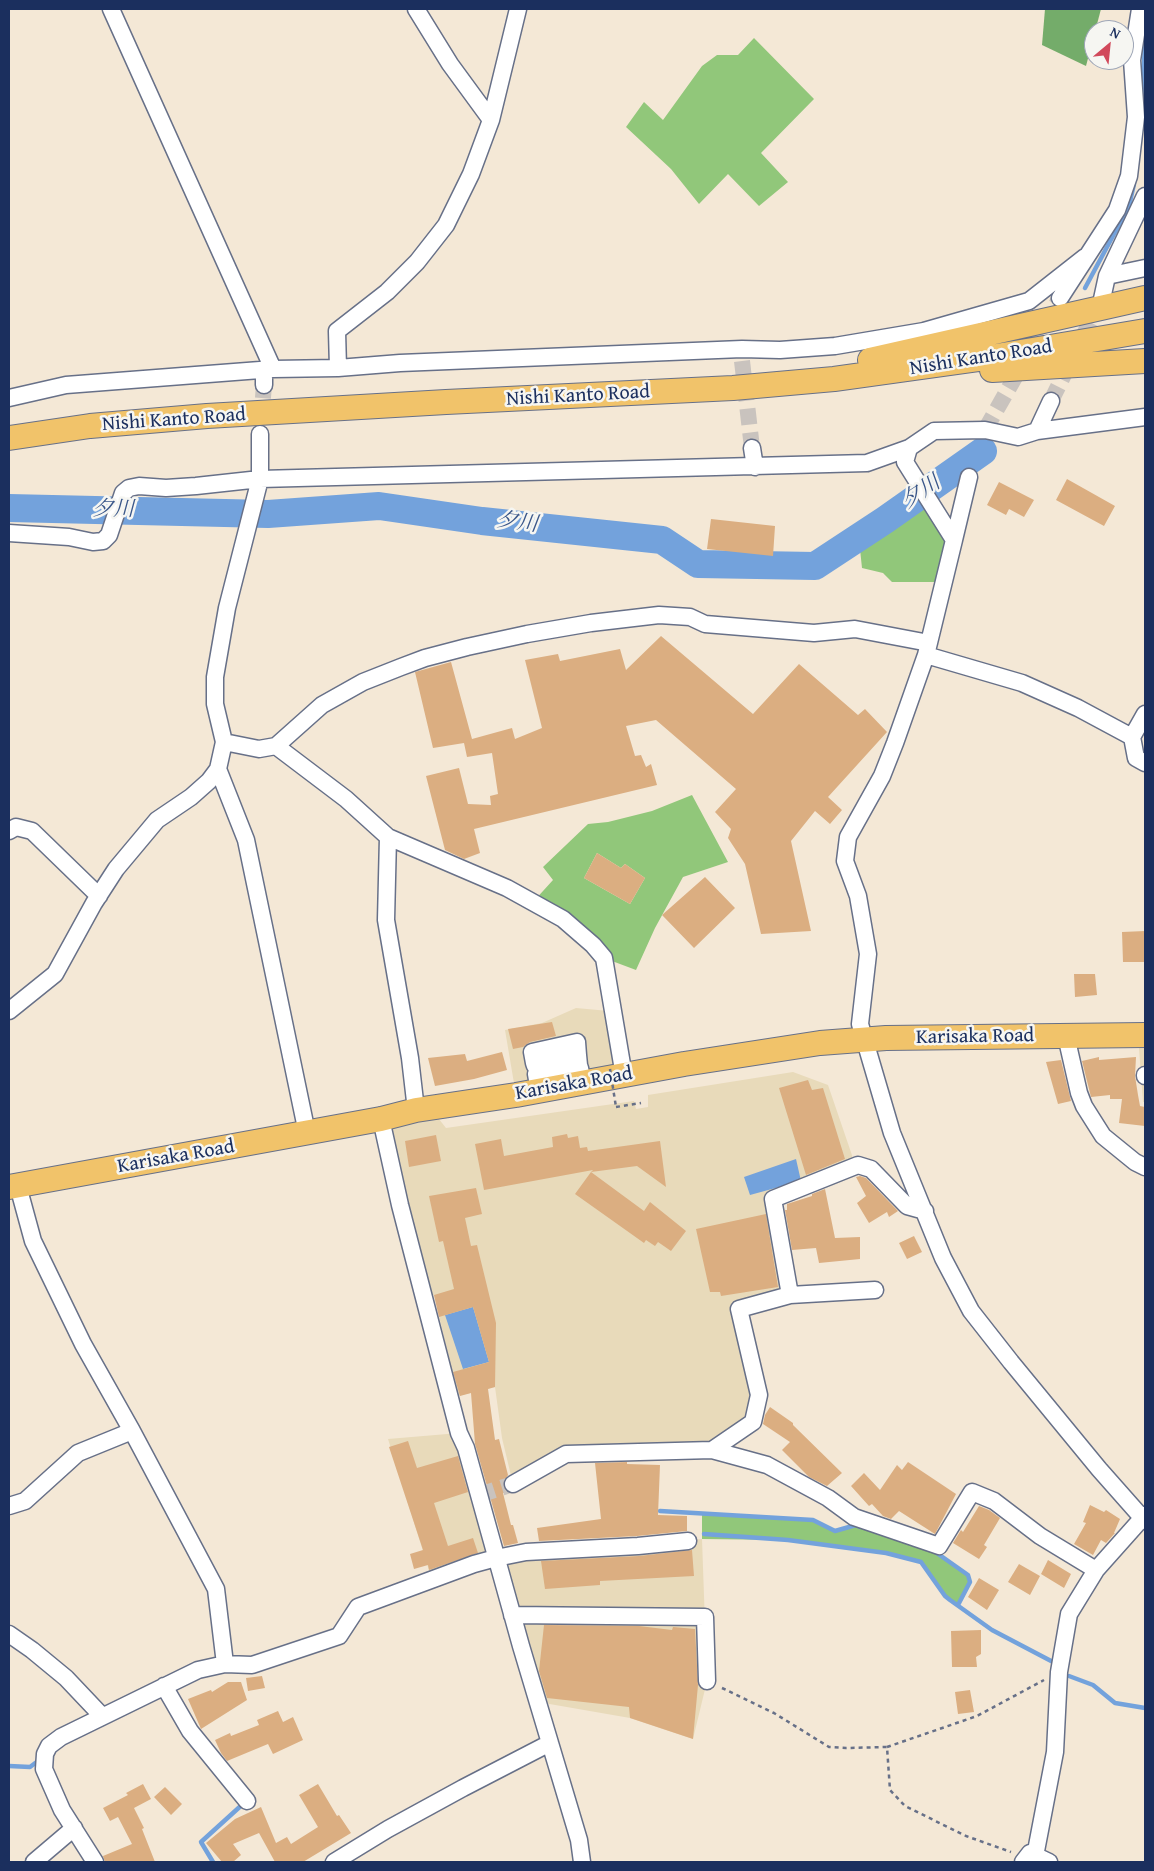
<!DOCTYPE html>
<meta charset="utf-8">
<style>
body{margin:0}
#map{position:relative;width:1154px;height:1871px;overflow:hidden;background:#f4e8d6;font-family:"Gentium Book Plus",serif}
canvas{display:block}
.frame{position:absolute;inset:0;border:10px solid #1b2f5e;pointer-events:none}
.north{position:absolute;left:1084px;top:20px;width:50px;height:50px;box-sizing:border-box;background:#f6f6f2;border:1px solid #9ea6b7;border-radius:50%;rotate:28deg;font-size:14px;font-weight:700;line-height:20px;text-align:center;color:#1b2f5e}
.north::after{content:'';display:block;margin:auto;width:18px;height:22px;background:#d1495b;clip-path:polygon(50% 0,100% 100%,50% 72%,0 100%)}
</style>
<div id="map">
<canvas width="1154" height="1871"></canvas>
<div class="frame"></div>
<div class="north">N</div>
</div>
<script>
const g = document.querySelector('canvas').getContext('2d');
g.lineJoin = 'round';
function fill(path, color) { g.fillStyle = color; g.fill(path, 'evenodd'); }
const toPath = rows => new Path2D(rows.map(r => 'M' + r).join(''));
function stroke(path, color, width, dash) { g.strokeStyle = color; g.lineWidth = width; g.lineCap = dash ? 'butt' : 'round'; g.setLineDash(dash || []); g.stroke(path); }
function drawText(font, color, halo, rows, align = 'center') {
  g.font = font + ' "Gentium Book Plus","Noto Serif JP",serif'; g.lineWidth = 5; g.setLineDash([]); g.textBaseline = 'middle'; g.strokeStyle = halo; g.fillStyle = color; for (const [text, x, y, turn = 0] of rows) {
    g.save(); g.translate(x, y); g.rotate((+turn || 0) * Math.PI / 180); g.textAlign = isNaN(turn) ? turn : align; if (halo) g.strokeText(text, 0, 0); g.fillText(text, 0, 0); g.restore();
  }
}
const built = toPath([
 [576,1008,609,1011,624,1076,516,1095,505,1030,542,1023],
 [1138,1035,1145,1035,1145,1102,1143,1102],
 [793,1072,828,1085,855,1164,772,1193,790,1295,739,1310,759,1395,753,1422,712,1450,567,1454,513,1484,502,1438,495,1387,458,1396,434,1295,424,1296,381,1119,431,1109,446,1128,634,1101,636,1109,648,1107,648,1095],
 [459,1433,497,1557,702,1539,707,1681,693,1739,630,1718,538,1702,497,1558,432,1580,388,1439]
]);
const green = toPath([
 [754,38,814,99,761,153,788,182,759,206,728,174,699,204,671,169,626,127,644,102,663,120,702,66,717,55,738,55],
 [931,504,954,540,944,582,892,582,883,573,862,568,860,549],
 [692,795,728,862,683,877,655,928,636,970,604,958,533,902,553,880,543,867,588,824,608,822,652,811],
 [597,853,621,868,625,864,645,878,630,904,584,878],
 [702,1513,813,1520,835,1531,856,1525,932,1550,968,1575,970,1582,958,1605,945,1596,921,1562,886,1553,788,1540,702,1539]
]);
const forest = toPath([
 [1045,9,1101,9,1086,66,1042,45]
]);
const water = toPath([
 [796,1159,801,1181,750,1195,744,1177],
 [473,1307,489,1362,463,1369,445,1315]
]);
const stream = toPath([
 [1142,99,1145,45],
 [1085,288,1129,206,1134,184],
 [660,1511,813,1520,835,1531,856,1525,860,1527],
 [704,1534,788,1540,886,1553,921,1562,945,1596,950,1600,992,1630,1053,1662],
 [934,1551,968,1575,970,1582,958,1605],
 [1069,1676,1093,1685,1115,1703,1145,1708],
 [9,1766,30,1767,38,1761],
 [213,1862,201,1842,244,1803]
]);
const river = toPath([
 [9,508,268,514,379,506,482,521,662,540,698,564,815,566,885,520,983,451]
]);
const building = toPath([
 [1067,479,1115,506,1104,526,1056,500],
 [999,482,1034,500,1024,517,1009,509,1006,515,987,505],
 [711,519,775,526,773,556,707,549],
 [661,636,753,714,799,664,858,715,865,709,887,732,828,797,842,810,830,824,815,811,791,841,811,931,761,934,745,864,728,838,731,829,715,812,736,789,656,720,626,726,635,756,641,755,646,767,651,764,657,785,474,829,480,853,464,859,445,850,426,776,459,768,468,804,491,805,490,796,498,794,492,753,467,757,464,743,433,748,415,672,451,662,472,739,512,728,515,739,542,728,525,660,558,654,560,661,620,649,626,670],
 [597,853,621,868,625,864,645,878,630,904,584,878],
 [705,877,735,908,694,948,662,915],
 [1145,931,1145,962,1123,962,1122,932],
 [1074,974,1095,974,1097,995,1075,997],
 [552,1022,556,1036,530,1042,523,1047,513,1049,508,1029],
 [502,1052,507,1070,474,1079,435,1086,428,1058,465,1054,467,1061],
 [1099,1057,1099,1060,1136,1057,1135,1076,1138,1095,1140,1106,1145,1107,1145,1126,1119,1123,1122,1099,1110,1099,1110,1095,1091,1097,1082,1061],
 [1061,1060,1071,1101,1058,1104,1046,1062],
 [808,1080,812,1090,823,1088,845,1159,806,1175,779,1088],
 [567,1134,568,1138,578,1136,580,1148,587,1147,588,1151,660,1141,666,1187,637,1166,591,1172,593,1170,484,1190,475,1144,501,1139,504,1156,553,1147,552,1137],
 [436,1135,441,1161,409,1167,405,1141],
 [591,1172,644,1211,650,1202,686,1231,671,1251,658,1242,655,1246,646,1240,644,1243,575,1194],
 [860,1176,866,1178,898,1211,889,1217,887,1212,869,1223,857,1203,866,1196,856,1177],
 [476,1188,482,1214,465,1218,471,1246,477,1245,496,1323,495,1387,488,1389,495,1440,499,1439,508,1475,503,1483,507,1492,503,1493,511,1525,513,1525,518,1543,504,1546,475,1444,471,1393,460,1396,453,1372,489,1362,473,1307,439,1317,434,1295,454,1289,443,1241,439,1242,429,1196],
 [825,1189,835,1238,860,1237,860,1259,819,1263,816,1248,792,1250,785,1210,787,1210,787,1204,812,1196,812,1194],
 [766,1214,778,1287,721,1296,720,1292,710,1292,696,1229],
 [914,1236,922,1252,907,1259,899,1243],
 [770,1407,793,1423,793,1425,842,1473,827,1486,809,1477,782,1450,790,1442,763,1424,765,1415],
 [408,1441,417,1468,458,1456,468,1492,434,1503,448,1546,473,1538,478,1553,429,1570,428,1565,414,1569,410,1554,423,1550,389,1447],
 [627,1462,627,1464,660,1465,658,1515,687,1516,687,1531,637,1536,539,1541,537,1528,601,1519,595,1463],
 [908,1462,956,1494,935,1534,899,1511,891,1519,883,1516,872,1504,869,1506,851,1486,864,1473,880,1490,897,1465,902,1470],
 [1090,1505,1104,1512,1106,1510,1120,1519,1114,1533,1115,1533,1106,1543,1101,1540,1093,1555,1074,1544,1086,1523,1083,1522],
 [979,1506,989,1510,1000,1518,984,1545,987,1547,979,1559,953,1543,961,1530,963,1532],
 [692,1550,694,1576,600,1581,600,1585,545,1589,541,1561,639,1556],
 [1048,1560,1071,1574,1064,1588,1041,1574],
 [1019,1564,1040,1576,1030,1595,1008,1582],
 [979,1578,999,1590,987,1610,968,1597],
 [544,1625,639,1626,672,1630,673,1627,695,1629,698,1685,693,1739,630,1718,629,1707,547,1698,539,1671],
 [981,1630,981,1654,976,1657,977,1667,952,1667,951,1631],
 [262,1676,265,1688,248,1691,246,1678],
 [228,1682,241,1682,247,1700,201,1729,188,1699,211,1690,212,1692],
 [970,1690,974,1712,958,1714,955,1692],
 [278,1711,283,1722,293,1717,303,1740,273,1754,268,1744,227,1761,221,1753,215,1740,230,1733,231,1736,259,1725,257,1720],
 [143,1784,151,1799,134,1808,144,1828,142,1829,155,1862,105,1862,103,1856,132,1844,118,1817,110,1821,103,1808,128,1795,126,1793],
 [318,1784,337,1816,339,1815,351,1833,303,1862,275,1862,259,1833,233,1844,241,1855,233,1862,222,1862,206,1843,235,1819,261,1807,276,1843,287,1837,291,1844,318,1827,299,1795],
 [165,1787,182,1804,171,1815,154,1797]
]);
const minorTunnel = toPath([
 [742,361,752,448],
 [1051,401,1099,304],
 [261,422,264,385],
 [985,430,1060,298],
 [479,1495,513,1484]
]);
const path = toPath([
 [616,1107,641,1103],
 [722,1688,774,1713,829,1747,846,1748,887,1747,890,1790,905,1806,966,1836,1011,1852],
 [887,1747,977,1716,1044,1680]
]);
const minor = toPath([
 [111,9,273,369],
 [416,9,450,64,491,120],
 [1107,276,1145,268],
 [1060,298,1117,210,1129,176,1136,117,1132,60,1140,9],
 [1102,299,1107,276,1145,196],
 [338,368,337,331,387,292,417,262,446,225,471,174,491,120,518,9],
 [264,369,264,385],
 [9,398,66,385,273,369,338,368,400,363,742,349,780,350,835,346,924,331,1029,301,1085,257],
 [1037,431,1051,401],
 [752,448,755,467],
 [909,448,905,462,954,540,926,655,895,743,882,776,848,837,845,861,858,896,868,954,860,1024,892,1133,943,1258,971,1311,1011,1362,1099,1469,1145,1521],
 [9,533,69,537,93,542,103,541,109,535,123,493,129,488,139,486,166,488,196,486,260,479,867,463,909,448,934,431,985,430,1018,437,1037,431,1145,417],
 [954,540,969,477],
 [926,655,1022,683,1078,708,1132,737,1136,758,1145,763],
 [1132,737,1145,714],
 [224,742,259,749,276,746,322,705,363,682,401,667,425,658,467,647,527,634,591,623,659,615,690,617,705,624,814,633,855,629,929,643],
 [276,746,346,799,388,837,507,888,563,919,593,945,604,958,624,1076],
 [218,769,246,840,307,1133],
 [9,831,16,827,32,831,99,896],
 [388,837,386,920,410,1058,416,1110],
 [9,1011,55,974,94,903,116,869,157,820,191,797,209,781,218,769,224,742,215,704,215,677,227,608,260,479,260,434],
 [1066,1036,1079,1093,1084,1106,1103,1136,1135,1162,1145,1167],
 [534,1063,532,1052,577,1042,578,1055],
 [535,1066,534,1063,578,1055,579,1065],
 [1145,1075,1145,1076],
 [539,1091,536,1074,580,1068,583,1083],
 [381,1119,400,1205,459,1433,466,1448,521,1646,579,1840,582,1862],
 [18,1186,33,1241,83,1344,132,1431,216,1589,225,1664],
 [875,1290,790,1295,739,1309,759,1395,753,1422,712,1450,767,1465,828,1498,854,1517,939,1546,972,1492,994,1501,1040,1536,1096,1570],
 [790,1295,773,1199,858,1165,871,1169,907,1206,925,1211],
 [513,1484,566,1454,712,1450],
 [9,1506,25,1501,78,1453,132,1431],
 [512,1615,705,1617,707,1681],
 [9,1634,32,1650,66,1678,102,1716],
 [164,1686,190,1731,247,1801],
 [1030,1853,1049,1862],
 [34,1862,74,1828],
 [95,1862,62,1810,44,1769,45,1754,49,1746,61,1737,198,1670,225,1664,252,1665,339,1636,358,1607,474,1564,496,1558,526,1552,638,1546,688,1541],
 [334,1862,388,1829,463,1788,550,1743],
 [1023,1862,1030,1853,1036,1851,1055,1752,1059,1672,1069,1614,1096,1570,1145,1515]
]);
const highway = toPath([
 [870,360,1145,298],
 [992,370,1145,361],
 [9,438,90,426,207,416,446,402,733,388,834,379,985,358,1145,331],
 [9,1187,381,1119,416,1110,516,1095,684,1064,820,1043,886,1038,1145,1035]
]);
const pathBridge = toPath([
 [610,1069,616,1107]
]);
const streetNames = [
 ["Nishi Kanto Road",981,358,-9],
 ["Nishi Kanto Road",578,396,-3],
 ["Nishi Kanto Road",174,420,-4],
 ["Karisaka Road",975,1037,-1],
 ["Karisaka Road",574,1084,-10],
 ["Karisaka Road",176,1157,-10]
];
const waterNames = [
 ["夕川",921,493,-34],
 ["夕川",113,510,1],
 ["夕川",517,523,7]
];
fill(built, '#e8daba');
fill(green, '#91c77a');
fill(forest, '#74ac6a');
fill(water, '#73a2dc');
stroke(stream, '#73a2dc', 4.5);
stroke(river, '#73a2dc', 28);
fill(building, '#dbae81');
stroke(minorTunnel, '#c9c3be', 16, [16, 8]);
stroke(minor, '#677088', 19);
stroke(highway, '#677088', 26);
stroke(path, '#677088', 2.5, [4, 4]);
stroke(minor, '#fff', 16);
stroke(highway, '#f1c36a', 24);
stroke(pathBridge, '#677088', 2.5, [4, 4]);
drawText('20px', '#1b2f5e', '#f6f6f2', streetNames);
drawText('italic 21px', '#3a578a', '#f6f6f2', waterNames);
</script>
